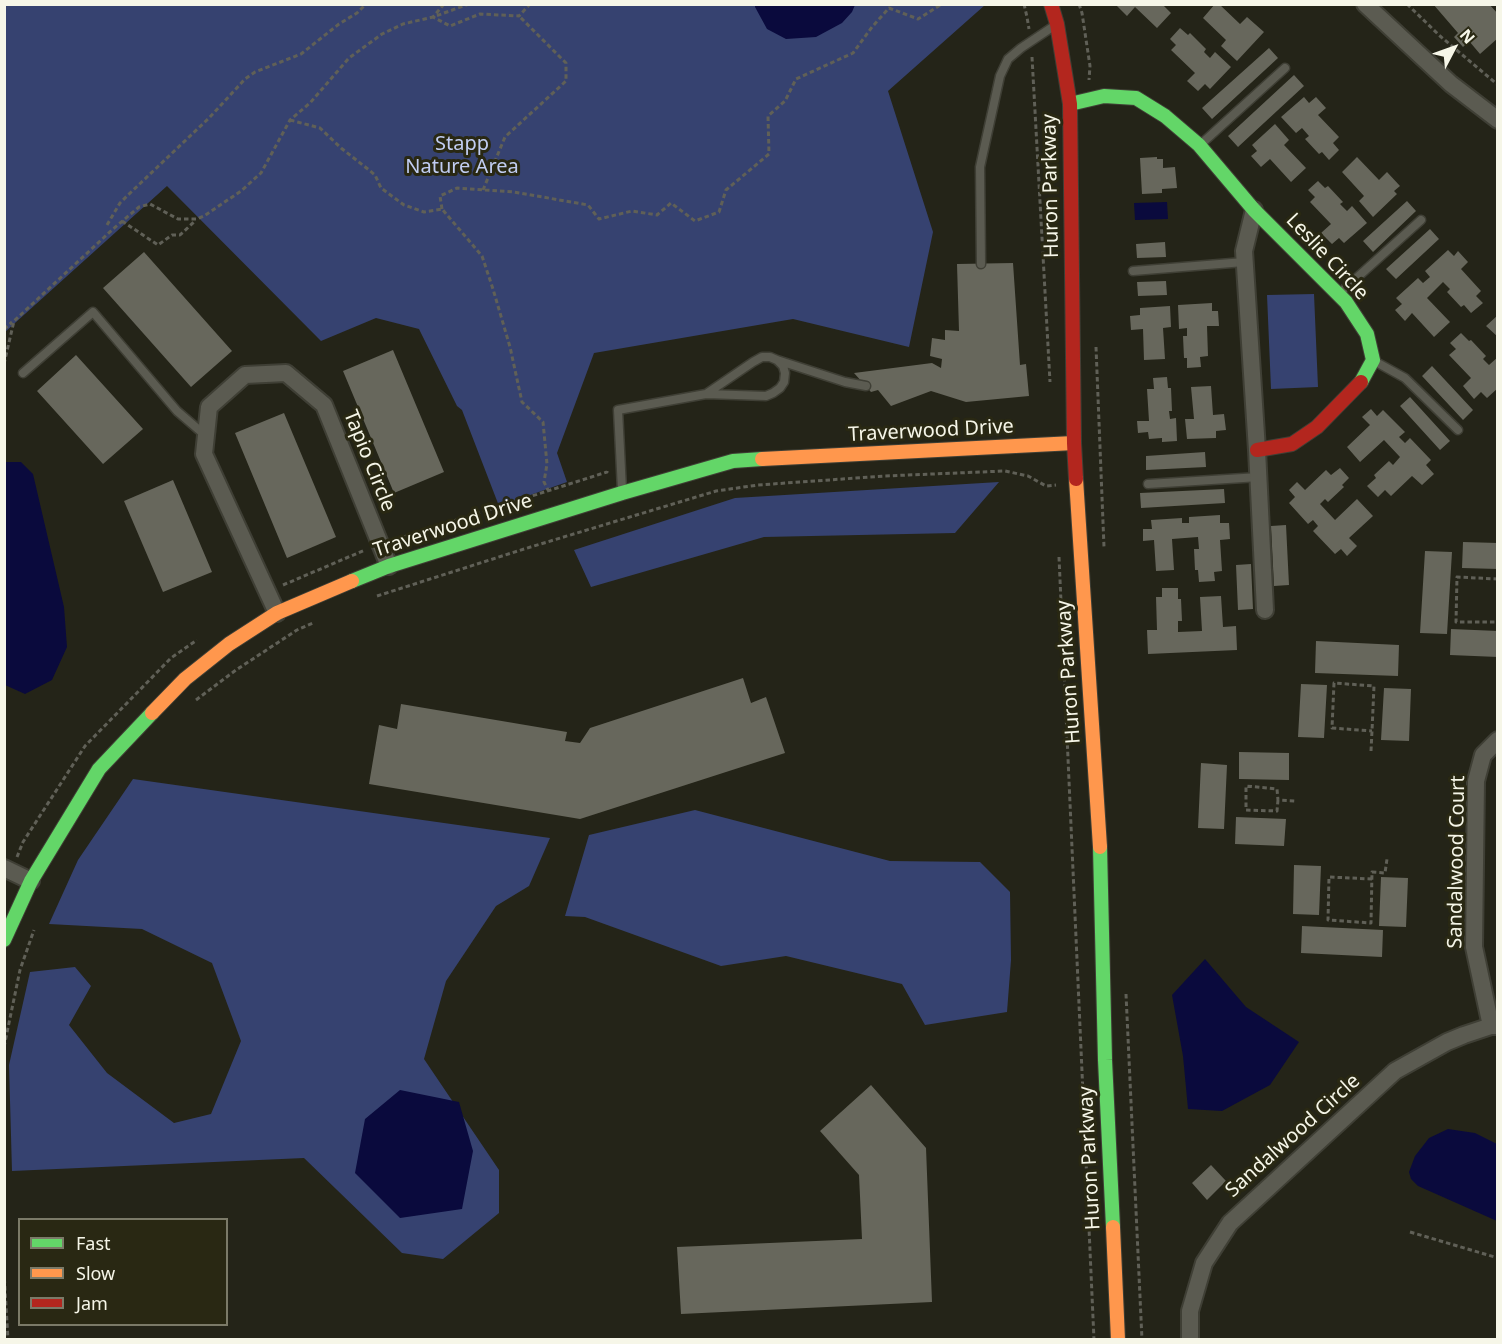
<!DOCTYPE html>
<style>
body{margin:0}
#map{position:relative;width:1502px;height:1344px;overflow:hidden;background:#242418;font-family:"Noto Sans",sans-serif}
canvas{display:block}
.frame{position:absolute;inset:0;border:6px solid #f6f6e8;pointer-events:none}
.legend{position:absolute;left:18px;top:1218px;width:210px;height:108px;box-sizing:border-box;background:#292813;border:2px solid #7b7a68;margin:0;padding:8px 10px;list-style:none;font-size:18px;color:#f6f6e8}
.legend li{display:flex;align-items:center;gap:12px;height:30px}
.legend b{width:30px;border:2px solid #7b7a68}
.north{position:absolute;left:1424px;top:18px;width:60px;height:60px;-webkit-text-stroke:4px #292813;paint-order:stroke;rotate:49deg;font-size:16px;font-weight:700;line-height:24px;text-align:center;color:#f6f6e8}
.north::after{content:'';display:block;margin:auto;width:21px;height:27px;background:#f6f6e8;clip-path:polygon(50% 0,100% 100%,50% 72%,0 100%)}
</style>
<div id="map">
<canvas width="1502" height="1344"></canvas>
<div class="frame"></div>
<ul class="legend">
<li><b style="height:8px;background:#63d668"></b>Fast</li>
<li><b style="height:8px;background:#ff974d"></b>Slow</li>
<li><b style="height:8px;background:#b3261e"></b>Jam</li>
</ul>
<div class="north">N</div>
</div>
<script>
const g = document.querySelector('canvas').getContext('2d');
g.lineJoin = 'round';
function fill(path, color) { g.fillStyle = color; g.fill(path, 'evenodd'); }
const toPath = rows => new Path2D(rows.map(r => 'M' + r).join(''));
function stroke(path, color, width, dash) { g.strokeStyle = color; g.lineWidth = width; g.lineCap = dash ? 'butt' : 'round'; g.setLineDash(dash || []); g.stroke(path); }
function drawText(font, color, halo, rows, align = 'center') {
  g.font = font + ' "Noto Sans",sans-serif'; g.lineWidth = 6; g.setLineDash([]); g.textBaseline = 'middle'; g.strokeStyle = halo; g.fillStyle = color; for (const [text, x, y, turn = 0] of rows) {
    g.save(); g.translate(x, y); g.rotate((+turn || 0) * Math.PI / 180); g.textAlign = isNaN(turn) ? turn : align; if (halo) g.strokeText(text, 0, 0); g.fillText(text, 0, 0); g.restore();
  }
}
const green = toPath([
 [4,5,985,5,888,91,933,232,909,347,793,319,594,353,557,453,567,482,499,506,462,410,457,406,419,329,376,318,321,341,167,186,5,332],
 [1314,294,1318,387,1271,389,1267,295],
 [999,482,955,533,764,537,591,587,574,550,735,498],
 [133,779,550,838,529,886,496,906,446,981,424,1059,499,1170,499,1213,443,1259,402,1253,304,1158,12,1171,9,1065,30,972,75,967,91,986,69,1025,107,1073,174,1123,211,1114,241,1041,212,963,142,929,49,924,78,860],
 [695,810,890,861,980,862,1010,892,1011,960,1007,1012,925,1025,902,984,786,956,721,966,585,917,565,916,589,835]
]);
const water = toPath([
 [755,5,755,4,855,5,852,12,842,23,816,37,786,39,767,29,755,7],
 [1167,202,1168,219,1135,220,1134,203],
 [5,462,21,462,33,474,64,607,67,647,52,680,25,694,5,685],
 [1205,959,1246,1007,1299,1042,1270,1085,1222,1111,1188,1109,1183,1056,1172,995],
 [400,1090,459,1102,473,1151,462,1209,400,1218,355,1173,365,1119],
 [1448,1129,1475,1133,1497,1144,1497,1221,1418,1186,1411,1179,1409,1172,1415,1156,1429,1138]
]);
const building = toPath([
 [1115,4,1162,4,1171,13,1157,28,1135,7,1127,16],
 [1215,4,1219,4,1240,24,1247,17,1264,32,1237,61,1221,46,1226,40,1203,18],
 [1433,4,1489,4,1498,14,1498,38,1480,54,1469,41,1463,47,1454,37,1458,33],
 [1180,28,1188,35,1190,33,1206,49,1204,52,1210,58,1215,52,1231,67,1210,89,1205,84,1198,91,1187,81,1195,73,1171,50,1176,45,1170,39],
 [1269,48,1278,58,1212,119,1202,108],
 [1294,75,1304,86,1238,147,1228,136],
 [1304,97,1309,103,1316,97,1326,108,1318,115,1339,137,1333,143,1339,150,1329,160,1322,152,1319,154,1305,139,1309,136,1302,128,1296,133,1281,117],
 [1275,124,1289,140,1284,145,1306,168,1291,182,1270,159,1261,167,1251,156,1257,151,1252,145],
 [1157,157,1157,159,1163,159,1163,168,1175,167,1177,188,1162,189,1162,193,1142,194,1140,158],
 [1357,157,1379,180,1387,172,1400,186,1394,191,1397,194,1373,217,1359,201,1364,196,1342,172],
 [1318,181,1325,188,1328,186,1343,202,1340,204,1347,211,1352,206,1367,223,1344,243,1339,238,1332,244,1321,233,1331,224,1310,202,1315,197,1308,190],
 [1407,201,1416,211,1373,252,1363,241],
 [1430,229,1439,239,1396,279,1386,269],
 [1165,242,1166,257,1137,258,1136,244],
 [1448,250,1454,256,1458,251,1468,262,1461,269,1481,291,1476,296,1483,303,1471,313,1464,305,1461,307,1447,292,1450,289,1443,282,1427,298,1450,322,1434,337,1412,313,1405,321,1395,310,1402,304,1396,298,1418,278,1423,283,1430,277,1425,271],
 [144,252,232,351,191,387,103,288],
 [1013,263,1020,365,1026,364,1029,396,966,402,931,391,891,406,878,390,871,392,854,373,932,363,941,368,942,359,930,356,932,338,945,340,945,330,959,331,957,264],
 [1166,281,1167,295,1138,296,1137,282],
 [1212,303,1212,311,1218,311,1219,326,1207,326,1208,356,1200,357,1201,367,1187,368,1187,358,1184,358,1183,336,1187,336,1187,328,1179,329,1178,305],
 [1170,306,1171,327,1163,328,1165,359,1144,360,1143,329,1131,330,1130,316,1140,315,1140,308],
 [1498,315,1498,337,1486,326],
 [1461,333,1469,341,1471,340,1486,356,1483,359,1489,365,1498,357,1498,388,1487,398,1481,392,1474,399,1463,386,1471,378,1449,355,1456,349,1450,343],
 [393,350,444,472,394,493,343,371],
 [76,355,143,429,103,464,37,391],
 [1432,366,1473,410,1463,420,1422,376],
 [1167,377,1168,388,1171,388,1172,411,1169,411,1170,419,1176,418,1177,441,1162,442,1162,438,1149,439,1148,432,1138,433,1137,421,1149,421,1147,389,1154,389,1153,378],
 [1211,386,1213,415,1224,414,1226,430,1216,431,1216,438,1187,439,1185,419,1194,419,1191,387],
 [1410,397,1450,441,1440,450,1400,406],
 [1371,409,1377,416,1383,410,1405,432,1399,437,1405,443,1410,438,1431,460,1426,465,1434,474,1422,485,1412,476,1391,496,1385,490,1378,497,1367,486,1376,478,1374,475,1389,461,1393,465,1400,457,1384,440,1360,462,1347,447,1370,425,1362,417],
 [284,413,336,537,287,558,235,433],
 [1205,452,1206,467,1146,470,1146,456],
 [1340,468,1349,478,1342,485,1344,487,1328,502,1325,499,1320,504,1335,520,1357,499,1373,516,1349,538,1357,546,1347,556,1341,549,1335,554,1313,531,1318,526,1313,520,1308,524,1289,503,1295,497,1289,490,1297,482,1305,490,1326,470,1331,475],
 [173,480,212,572,163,592,124,501],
 [1224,489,1225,503,1141,508,1140,493],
 [1220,515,1220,523,1229,523,1230,539,1220,540,1222,571,1214,572,1215,581,1199,582,1198,570,1195,570,1194,549,1199,549,1198,537,1172,539,1174,570,1156,571,1154,540,1143,541,1143,529,1152,529,1151,520,1182,518,1182,523,1189,523,1189,517],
 [1286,525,1289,585,1274,586,1271,526],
 [1463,542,1498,543,1498,569,1462,568],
 [1425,551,1452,552,1447,634,1420,633],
 [1251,564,1253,609,1238,610,1236,565],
 [1162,588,1178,588,1178,599,1181,599,1182,621,1178,621,1178,632,1202,631,1200,597,1221,596,1223,627,1236,626,1237,650,1148,654,1147,630,1157,630,1156,597,1162,597],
 [1451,629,1498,631,1498,657,1450,655],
 [1316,641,1399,645,1398,676,1315,673],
 [743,678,751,703,766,697,785,753,580,819,369,784,379,725,397,729,401,704,567,732,565,741,580,743,590,728],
 [1301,684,1327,685,1324,738,1298,737],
 [1384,688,1411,689,1409,741,1381,740],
 [1239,752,1289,753,1289,780,1239,779],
 [1201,763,1227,765,1224,829,1198,828],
 [1236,817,1286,819,1284,846,1235,844],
 [1294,865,1321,866,1319,915,1293,914],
 [1381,877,1408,878,1406,927,1379,926],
 [1302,926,1383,930,1382,957,1301,953],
 [871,1085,926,1148,932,1302,681,1314,677,1247,862,1239,859,1175,820,1131],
 [1211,1165,1226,1181,1207,1200,1192,1183]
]);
const path = toPath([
 [444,4,433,17,450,26,480,14,519,16,530,4],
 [1024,4,1027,17,1029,29],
 [1079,4,1082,13,1090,66,1089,80],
 [1407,4,1440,36,1498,85],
 [1032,57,1050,382],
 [290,120,320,128,341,148,369,170,375,175,381,188,404,205,424,212,442,209,482,256,493,289,510,347,522,402,543,422,547,464,544,482,548,490],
 [483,190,505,137,566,81,566,63,519,16],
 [442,209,440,196,457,188,514,192,588,205,599,219,632,211,657,215,671,203,695,221,719,212,726,190,769,154,768,116,785,101,796,79,853,53,872,27,889,8,918,19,942,4],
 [122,221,158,245,172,235,180,235,195,221],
 [107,225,120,203,128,195,209,118,245,79,255,72,301,54,339,24,357,13,366,4],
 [4,329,12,322],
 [1096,347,1104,547],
 [4,364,14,321,113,229,139,207,150,204,178,219,197,219,204,216,241,191,261,173,290,120,310,103,349,58,382,34,403,24,433,17,469,4],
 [397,539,607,472,607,471],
 [1059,557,1094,1340],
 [1498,579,1457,577,1456,622,1498,622],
 [283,585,365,550],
 [377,596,524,549,716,491,758,485,885,476,1005,471,1028,476,1046,486,1056,485],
 [196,700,236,670,297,630,313,623],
 [1371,751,1372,731,1374,686,1334,683,1332,728,1372,731],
 [1278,800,1277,811,1246,810,1246,786,1277,789,1278,800,1296,801],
 [17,857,23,842,85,746,171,658,197,640],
 [1372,879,1329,877,1328,920,1371,923,1372,872,1385,873,1387,859],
 [1126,994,1142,1340],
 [4,1047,20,970,34,930],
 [1410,1232,1498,1258],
 [4,1271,8,1340]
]);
const lane = toPath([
 [1200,145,1285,68],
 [981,264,980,167,1000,76,1008,59,1021,48,1054,26],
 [1133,271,1244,262],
 [1341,292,1421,220],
 [777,360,845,382,866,386],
 [1376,362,1405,378,1458,430],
 [23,373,93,312,177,411,206,436],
 [1148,484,1259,477],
 [622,490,618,410,706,394,766,396,773,393,780,388,784,382,785,373,783,366,777,360,770,357,762,357,753,362,706,394]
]);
const street = toPath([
 [1365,4,1451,84,1498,120],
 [1254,210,1244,251,1257,450,1265,610],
 [277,613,204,454,209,407,245,375,286,373,324,405,389,566],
 [4,868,31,881],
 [1491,1026,1474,947,1476,781,1483,755,1498,740],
 [1190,1340,1190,1311,1204,1263,1230,1223,1395,1071,1447,1042,1464,1035,1491,1026,1498,1026]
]);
const fast = toPath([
 [1070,104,1104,96,1136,98,1165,116,1199,145,1254,210,1346,302,1367,334,1373,360,1361,382],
 [352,581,389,566,622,493,733,461,762,459],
 [1100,847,1105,1060,1113,1227],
 [4,940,31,881,99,769,152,713]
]);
const slow = toPath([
 [762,459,1074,443],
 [1076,479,1100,847],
 [152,713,185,679,229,644,277,613,352,581],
 [1113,1227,1118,1340]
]);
const jam = toPath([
 [1051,4,1057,24,1070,104,1074,443,1076,479],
 [1257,450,1292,444,1317,427,1361,382]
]);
const parkNames = [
 ["Stapp",462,144],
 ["Nature Area",462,167]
];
const streetNames = [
 ["Huron Parkway",1051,186,-91],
 ["Leslie Circle",1327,257,47],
 ["Traverwood Drive",931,431,-3],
 ["Tapio Circle",369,461,68],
 ["Traverwood Drive",453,526,-18],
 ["Huron Parkway",1069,672,-94],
 ["Sandalwood Court",1457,862,-89],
 ["Sandalwood Circle",1293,1136,-42],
 ["Huron Parkway",1090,1158,-93]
];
fill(green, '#364270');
fill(water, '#0a0a3d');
fill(building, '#67675c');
stroke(lane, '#3f3f35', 11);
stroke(street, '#3f3f35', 20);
stroke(fast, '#3f3f35', 16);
stroke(slow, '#3f3f35', 16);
stroke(jam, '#3f3f35', 16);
stroke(path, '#606057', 3, [4.5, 3]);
stroke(lane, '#5b5b51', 8);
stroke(street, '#5b5b51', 16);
stroke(fast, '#63d668', 14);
stroke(slow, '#ff974d', 14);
stroke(jam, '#b3261e', 14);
drawText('20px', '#c1cdf2', '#292813', parkNames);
drawText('20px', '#f6f6e8', '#292813', streetNames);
</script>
